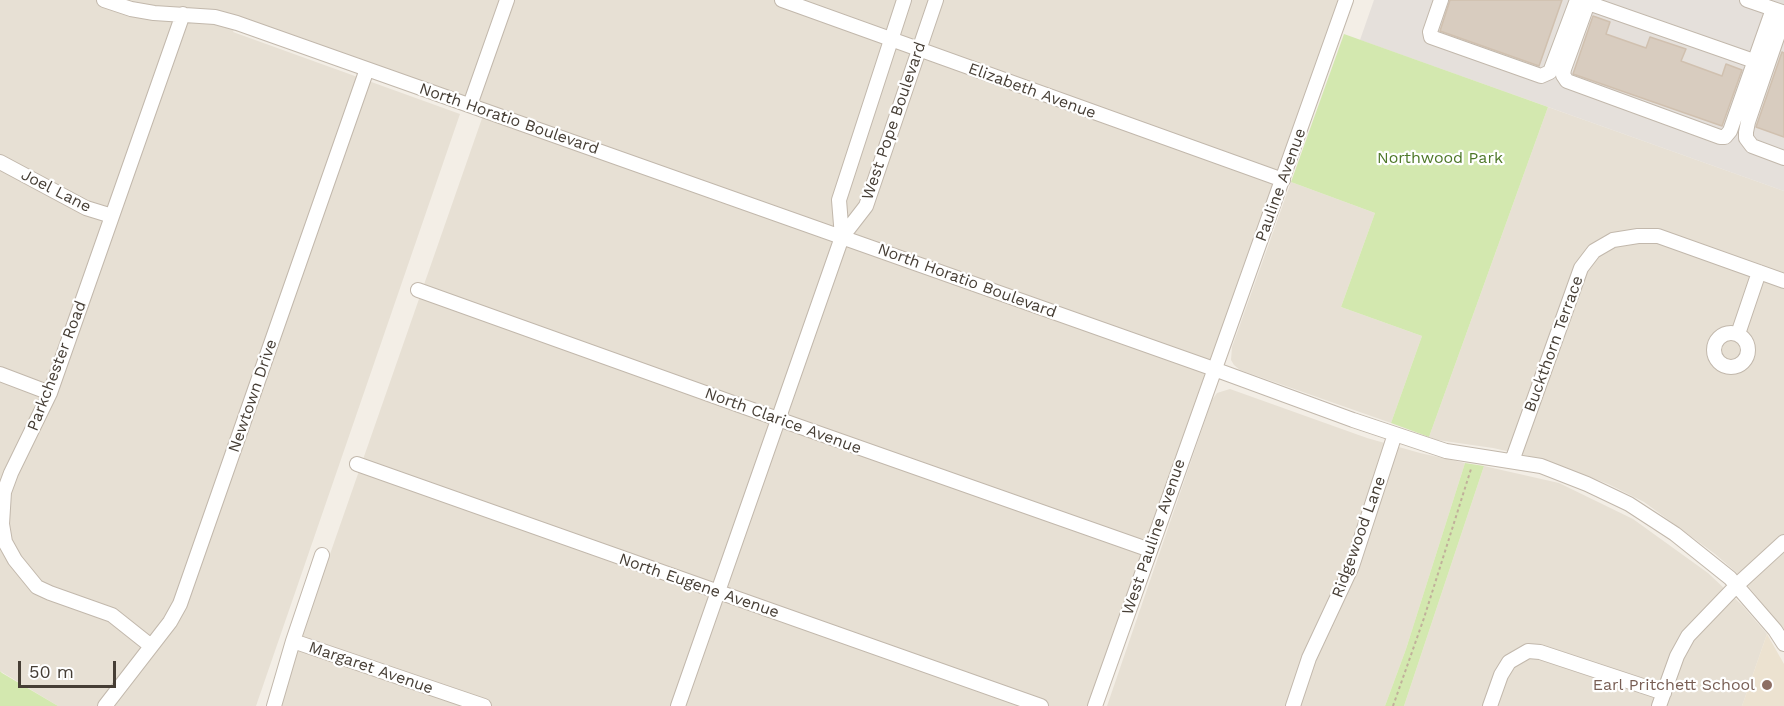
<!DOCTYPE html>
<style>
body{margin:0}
#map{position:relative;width:1784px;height:706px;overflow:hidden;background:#f3eee6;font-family:"Work Sans",sans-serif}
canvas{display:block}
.scale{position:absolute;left:18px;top:661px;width:98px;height:27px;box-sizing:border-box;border:3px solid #463e35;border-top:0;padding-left:8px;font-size:18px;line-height:21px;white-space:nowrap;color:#463e35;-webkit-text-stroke:4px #fff;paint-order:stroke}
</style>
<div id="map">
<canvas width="1784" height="706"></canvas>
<div class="scale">50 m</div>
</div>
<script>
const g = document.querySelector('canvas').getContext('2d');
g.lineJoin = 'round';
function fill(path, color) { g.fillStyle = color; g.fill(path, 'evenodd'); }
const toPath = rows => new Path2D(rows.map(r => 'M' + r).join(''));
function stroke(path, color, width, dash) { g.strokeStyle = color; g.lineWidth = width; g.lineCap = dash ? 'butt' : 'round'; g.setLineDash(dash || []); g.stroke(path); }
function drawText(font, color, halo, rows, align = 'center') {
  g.font = font + ' "Work Sans",sans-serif'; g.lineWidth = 4.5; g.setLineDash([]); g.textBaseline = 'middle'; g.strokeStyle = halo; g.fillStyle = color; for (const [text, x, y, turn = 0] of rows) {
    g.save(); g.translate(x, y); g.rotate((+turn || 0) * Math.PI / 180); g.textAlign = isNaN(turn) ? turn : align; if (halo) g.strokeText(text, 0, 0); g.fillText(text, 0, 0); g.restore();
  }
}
const residential = toPath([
 [0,0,1340,0,1089,706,277,706,487,104,238,17,233,32,460,114,256,706,58,706,0,671],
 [1548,107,1784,191,1784,629,1738,574,1715,554,1644,502,1608,484,1542,459,1493,448,1437,440,1429,437],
 [1291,182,1375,213,1341,307,1422,336,1391,423,1240,370,1234,365,1231,360,1232,347],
 [1230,389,1367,438,1420,453,1465,463,1406,649,1385,706,1107,706,1212,400,1217,393],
 [1484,466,1559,483,1633,519,1708,573,1742,605,1767,634,1742,706,1404,706]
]);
const industrial = toPath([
 [1374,0,1784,0,1784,191,1360,40]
]);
const education = toPath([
 [1767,634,1784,664,1784,706,1742,706]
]);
const green = toPath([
 [1344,34,1548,107,1429,437,1391,423,1422,336,1341,307,1375,213,1291,182],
 [1465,463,1484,466,1404,706,1385,706,1406,649],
 [0,671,2,673,58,706,0,706]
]);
const building = toPath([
 [1450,0,1562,0,1539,66,1440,31,1450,0],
 [1593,16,1610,22,1606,34,1646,48,1650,37,1686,49,1681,61,1722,76,1726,64,1742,70,1722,126,1573,74,1593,16],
 [1782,52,1784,53,1784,137,1756,127,1782,52]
]);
const path = toPath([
 [1393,706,1424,618,1471,469]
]);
const minor = toPath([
 [104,0,131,9,154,13,215,17,237,23,1214,369,1353,420,1446,451,1541,466,1587,484,1629,504,1675,534,1730,578,1775,630,1784,644],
 [782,0,1283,180],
 [1441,0,1430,32,1431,37,1541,76,1550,72,1577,0],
 [1589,0,1564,69,1563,75,1567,81,1720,137,1725,137,1730,131,1773,9],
 [1747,0,1782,12],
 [1588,3,1754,61],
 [1784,17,1748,122,1746,132,1746,138,1752,146,1784,158],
 [470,105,507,0],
 [0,162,86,208,112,216],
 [842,237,839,200,904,0],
 [418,290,778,419,1150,550],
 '1714 350a17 17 0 1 1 34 0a17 17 0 1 1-34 0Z',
 [1738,334,1759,272],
 [0,374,50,393],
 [1512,461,1581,268,1594,251,1613,240,1638,236,1658,236,1784,281],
 [357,464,1041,706],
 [293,641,484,706],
 [151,646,112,615,50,593,37,587,15,560,5,542,2,524,4,492,11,473,50,393,183,14],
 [105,706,170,622,180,604,367,69],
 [274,706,293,641,322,555],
 [678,706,842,237,866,206,936,0],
 [1095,706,1346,0],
 [1293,706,1309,658,1352,566,1395,434],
 [1490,706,1501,675,1509,662,1528,651,1540,652,1664,693],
 [1659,706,1677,656,1688,636,1737,585,1784,542]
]);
const markers = [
 [1767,685,6,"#8d6e63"]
];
const streetNames = [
 ["Elizabeth Avenue",1032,91,20],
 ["North Horatio Boulevard",509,119,19],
 ["West Pope Boulevard",894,121,-71],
 ["Pauline Avenue",1281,185,-70],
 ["Joel Lane",56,191,27],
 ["North Horatio Boulevard",967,281,20],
 ["Buckthorn Terrace",1554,344,-70],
 ["Parkchester Road",57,366,-69],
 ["Newtown Drive",253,396,-71],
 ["North Clarice Avenue",783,421,20],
 ["West Pauline Avenue",1154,537,-71],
 ["Ridgewood Lane",1359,537,-70],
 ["North Eugene Avenue",699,586,19],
 ["Margaret Avenue",371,668,19]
];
const parkNames = [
 ["Northwood Park",1440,158]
];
const educationNames = [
 ["Earl Pritchett School",1755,685]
];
fill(residential, '#e7e0d4');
fill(industrial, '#e5e0db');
fill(education, '#ece2d0');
fill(green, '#d3e8af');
fill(building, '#d8ccbf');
stroke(building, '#d0c0af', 1.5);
stroke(minor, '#c2b8ac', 16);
stroke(path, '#c0b09a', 2, [3, 3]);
stroke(minor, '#fff', 14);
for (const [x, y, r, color] of markers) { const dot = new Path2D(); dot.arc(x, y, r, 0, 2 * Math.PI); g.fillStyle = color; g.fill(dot); stroke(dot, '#fff', 2); }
drawText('16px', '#463e35', '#fff', streetNames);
drawText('16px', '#4e7829', '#fff', parkNames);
drawText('16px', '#785e54', '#fff', educationNames, 'right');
</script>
